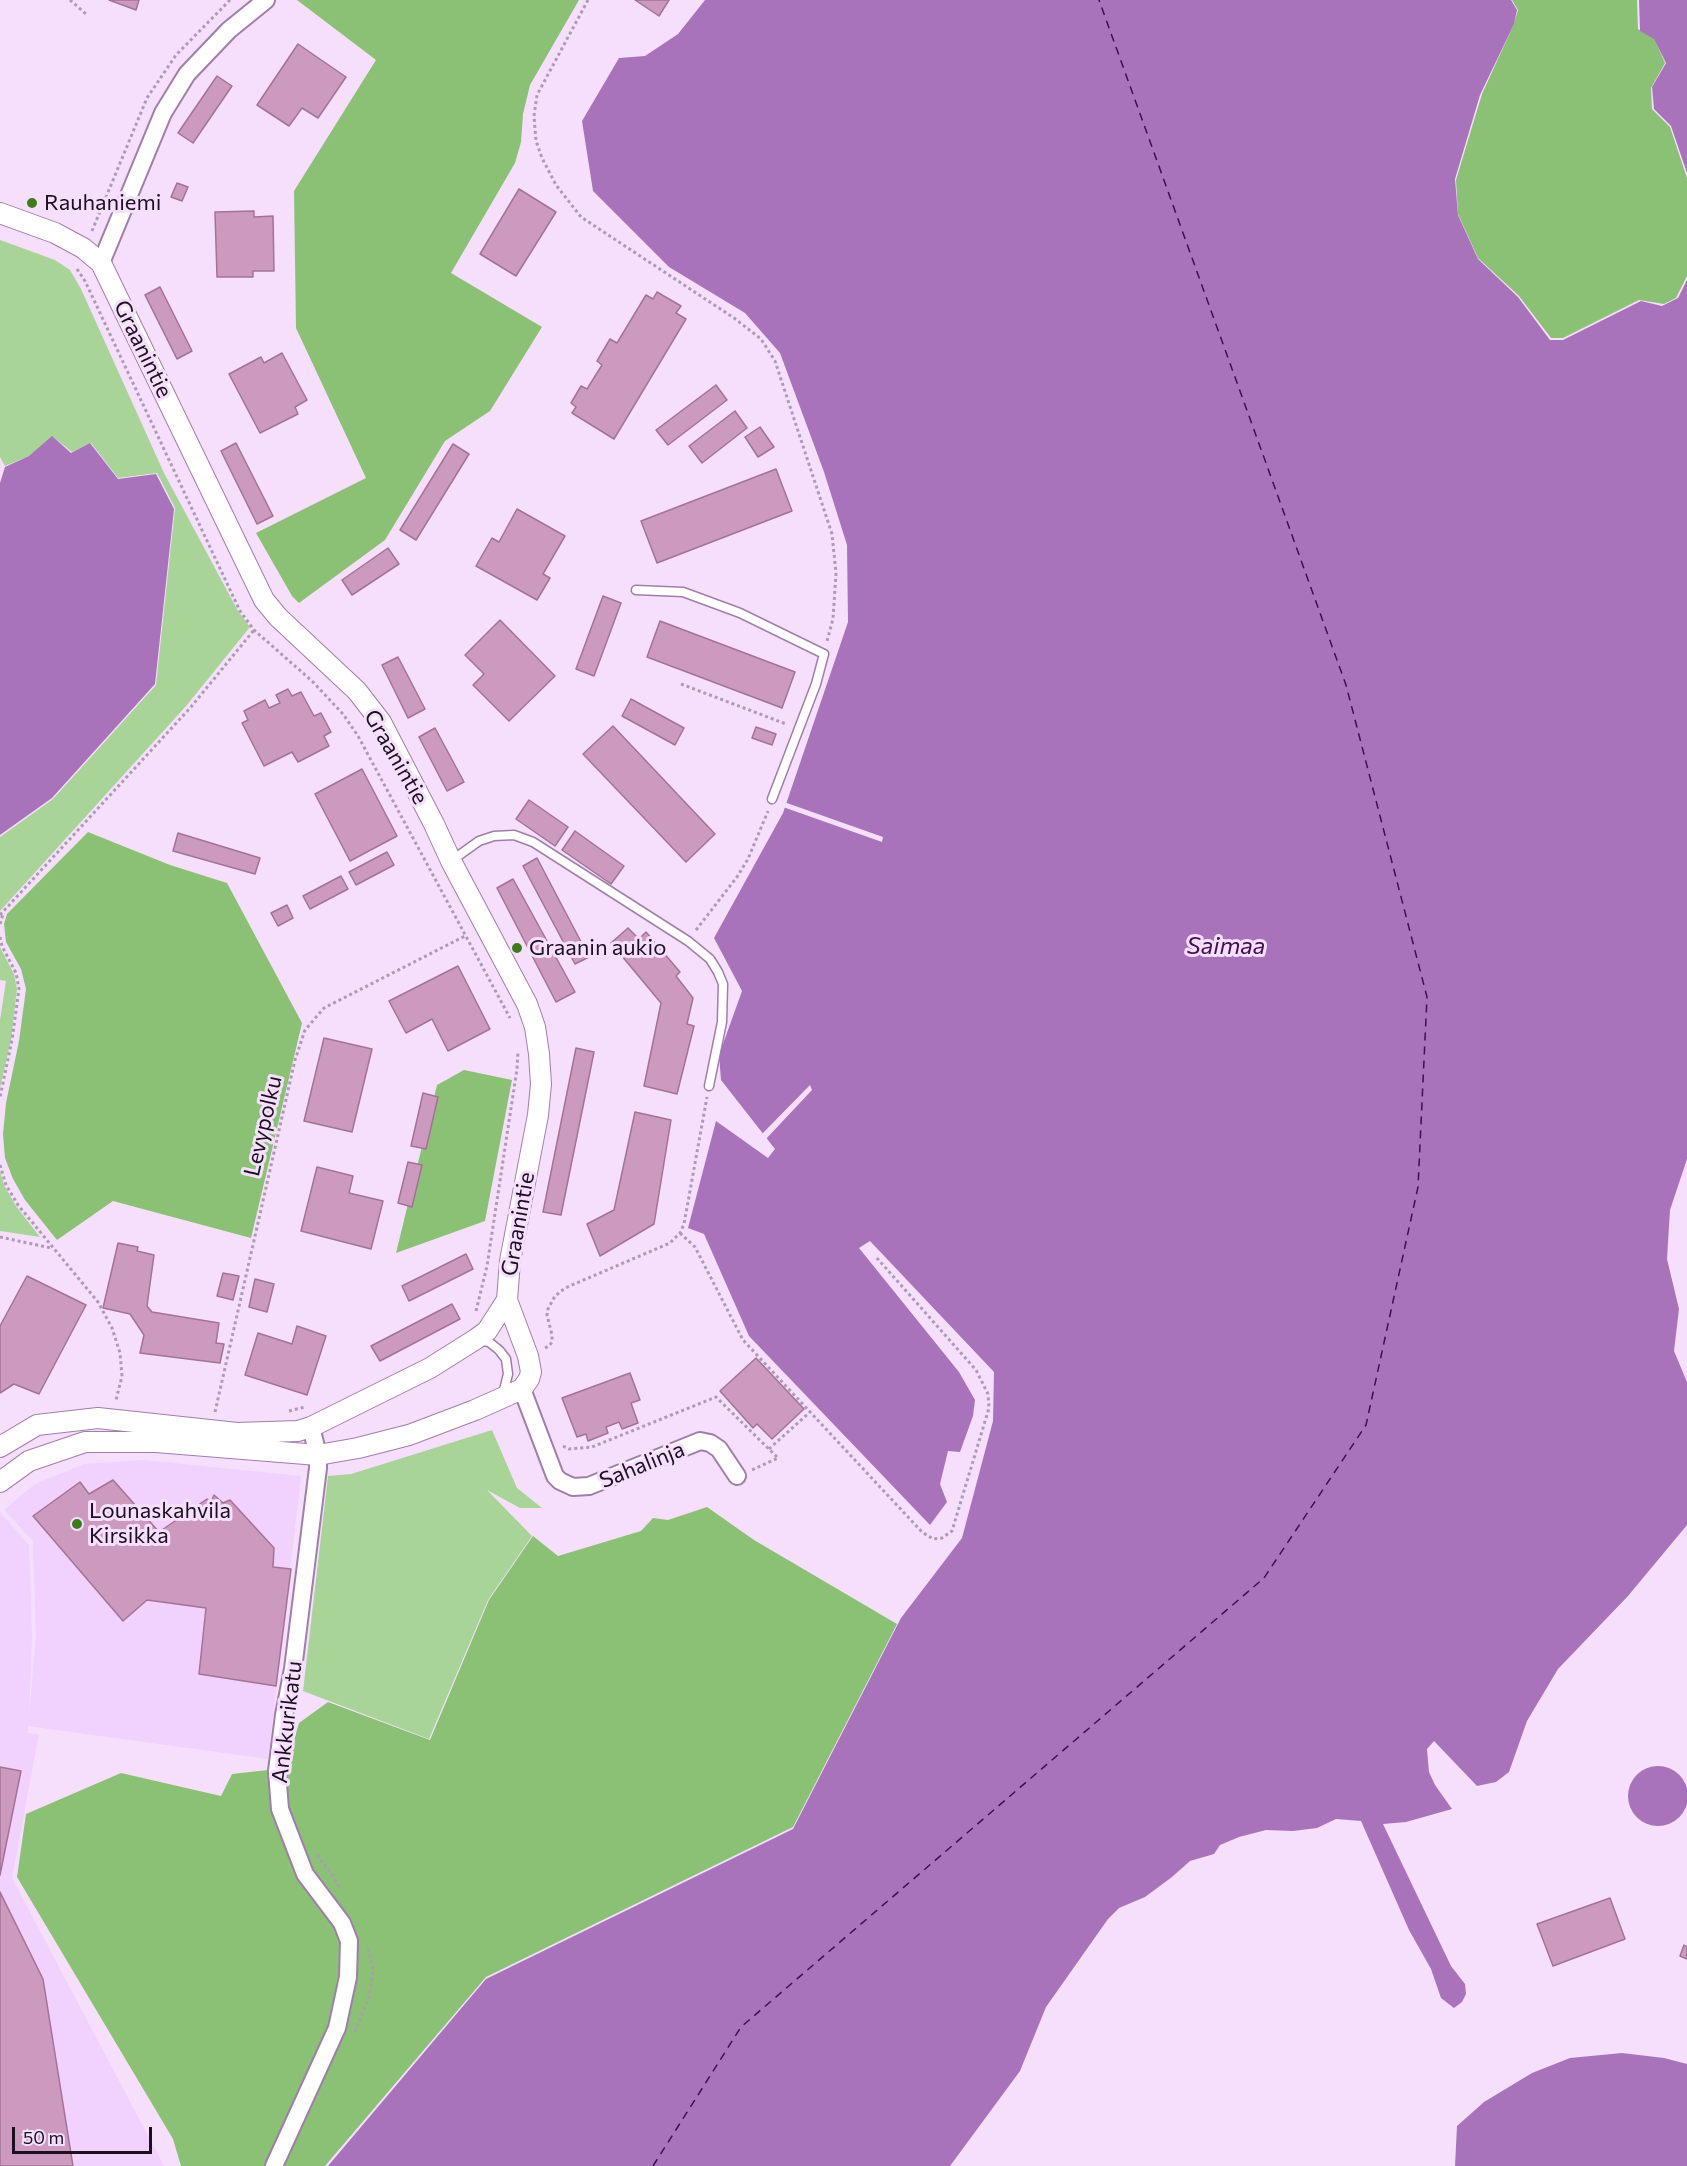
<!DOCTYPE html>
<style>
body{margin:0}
#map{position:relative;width:1687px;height:2166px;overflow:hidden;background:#f5dffd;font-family:Commissioner,sans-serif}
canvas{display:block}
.scale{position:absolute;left:12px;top:2127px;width:140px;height:27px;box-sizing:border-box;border:3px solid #1b0f20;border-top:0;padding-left:8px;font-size:18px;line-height:21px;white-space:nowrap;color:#1b0f20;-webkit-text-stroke:4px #f5dffd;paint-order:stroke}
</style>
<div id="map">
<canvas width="1687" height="2166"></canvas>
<div class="scale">50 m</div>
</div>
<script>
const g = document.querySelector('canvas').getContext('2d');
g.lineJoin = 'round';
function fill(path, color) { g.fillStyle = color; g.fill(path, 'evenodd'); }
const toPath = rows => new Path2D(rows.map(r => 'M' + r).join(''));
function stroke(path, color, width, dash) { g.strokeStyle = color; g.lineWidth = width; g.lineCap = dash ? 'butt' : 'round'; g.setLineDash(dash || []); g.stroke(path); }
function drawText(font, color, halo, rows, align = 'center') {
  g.font = font + ' Commissioner,sans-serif'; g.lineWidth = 6; g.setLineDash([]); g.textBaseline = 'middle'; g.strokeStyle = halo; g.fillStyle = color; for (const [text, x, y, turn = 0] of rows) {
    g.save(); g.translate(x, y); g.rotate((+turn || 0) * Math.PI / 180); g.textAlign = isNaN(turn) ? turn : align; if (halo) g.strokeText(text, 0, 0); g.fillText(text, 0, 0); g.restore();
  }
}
const built = toPath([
 [144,1460,301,1476,268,1759,28,1726,28,1733,39,1734,12,1878,164,2166,0,2166,0,1512,29,1545,32,1637,29,1714,36,1636,33,1541,4,1510,35,1484,84,1464]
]);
const green = toPath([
 [0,240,55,260,70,270,81,289,164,473,238,611,250,627,187,705,0,911,0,837,53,799,156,685,175,508,157,473,118,478,91,443,72,452,53,437,29,456,5,466,0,457],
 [0,947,14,974,17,989,11,1040,0,1088,0,1020,6,981,0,980],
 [0,1171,4,1185,16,1206,40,1237,0,1231],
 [492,1430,517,1488,542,1508,520,1508,487,1490,532,1536,488,1600,429,1739,303,1691,328,1476,351,1474]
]);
const forest = toPath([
 [297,0,579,0,530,85,523,114,521,142,515,163,451,273,542,327,490,411,445,441,385,540,299,603,292,596,256,533,366,478,296,328,294,191,376,60],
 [1512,0,1637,0,1638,29,1654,38,1665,63,1651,88,1652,109,1670,127,1687,178,1687,276,1676,298,1664,304,1639,300,1563,338,1551,338,1519,296,1478,258,1458,214,1456,180,1482,94,1513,26,1518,10],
 [88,832,170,865,227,883,302,1023,251,1238,113,1201,57,1240,25,1200,13,1179,5,1158,3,1134,6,1103,19,1041,26,989,21,969,6,942,4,924,7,914],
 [464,1070,512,1080,485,1221,396,1253,437,1085],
 [707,1507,754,1540,897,1624,793,1827,486,1977,325,2166,181,2166,173,2139,17,1877,26,1814,121,1773,221,1796,232,1774,286,1768,299,1723,328,1702,430,1740,489,1600,533,1536,558,1556,641,1531,653,1518,668,1520]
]);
const water = toPath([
 [705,0,1511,0,1517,10,1514,24,1480,95,1455,179,1458,215,1478,259,1518,297,1550,340,1563,340,1641,301,1662,306,1678,298,1687,280,1687,1159,1670,1210,1667,1259,1679,1309,1674,1351,1687,1382,1687,1525,1628,1596,1558,1669,1527,1721,1509,1772,1496,1782,1477,1786,1434,1741,1427,1749,1429,1772,1435,1785,1452,1809,1406,1822,1383,1824,1451,1966,1465,1984,1466,1994,1462,2002,1454,2008,1441,1998,1431,1969,1409,1930,1361,1821,1336,1819,1317,1828,1293,1831,1266,1830,1239,1837,1220,1845,1214,1854,1190,1861,1172,1877,1145,1897,1119,1908,1108,1919,1046,2007,1020,2071,950,2166,328,2166,486,1979,793,1829,901,1618,962,1538,993,1421,994,1372,870,1241,859,1248,959,1372,975,1400,973,1416,960,1452,948,1451,940,1484,947,1502,930,1525,749,1336,704,1234,688,1228,716,1121,768,1158,775,1149,721,1080,719,1055,742,991,714,938,783,813,848,622,847,545,824,472,780,353,745,313,669,267,593,191,582,121,619,58,645,56,678,34],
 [1639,0,1687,0,1687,173,1671,126,1654,109,1652,87,1666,63,1654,39,1640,31],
 [52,436,71,453,90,443,118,479,156,474,174,509,155,684,52,798,0,835,0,483,5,467,29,456],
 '1628 1796a30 30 0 1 1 60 0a30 30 0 1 1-60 0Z',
 [1622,2053,1664,2058,1687,2064,1687,2166,1455,2166,1457,2126,1484,2102,1532,2073,1570,2058]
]);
const pier = toPath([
 [784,802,883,837,882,842,783,807],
 [810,1085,812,1090,765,1140,761,1135]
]);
const ferry = toPath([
 [653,2166,741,2027,1264,1578,1366,1425,1418,1187,1427,997,1346,685,1099,0]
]);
const building = toPath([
 [109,0,139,0,136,10,109,0],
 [635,0,669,0,659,16,635,0],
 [298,44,346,77,318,118,302,108,289,126,257,105,298,44],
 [217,76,232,86,193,143,178,133,217,76],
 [177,183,188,187,182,201,171,197,177,183],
 [519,189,556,212,516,276,480,254,519,189],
 [254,211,254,217,273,216,274,271,253,271,253,277,217,277,215,212,254,211],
 [160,287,192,351,177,359,145,295,160,287],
 [657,292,681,306,676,313,686,319,614,439,572,413,576,407,571,403,581,386,587,389,602,365,597,361,610,339,617,343,646,295,653,299,657,292],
 [282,353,307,400,295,407,298,414,260,433,229,374,261,357,264,363,282,353],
 [716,385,727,400,668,445,656,430,716,385],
 [735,411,747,428,702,463,689,446,735,411],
 [760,427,774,447,758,457,745,437,760,427],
 [236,443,273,516,257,524,221,451,236,443],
 [453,444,469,454,416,540,400,530,453,444],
 [776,469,792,511,657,563,641,521,776,469],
 [517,509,565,536,543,574,550,578,537,600,476,566,492,538,499,542,517,509],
 [388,548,399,564,352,595,342,580,388,548],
 [603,596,621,603,594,676,576,669,603,596],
 [500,620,555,676,509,721,473,685,484,674,465,655,500,620],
 [660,621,795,672,782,708,647,657,660,621],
 [398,657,425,709,408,718,382,665,398,657],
 [288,689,292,696,301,692,314,716,321,713,331,732,324,736,329,746,298,762,292,752,264,766,242,723,248,720,244,711,265,700,269,708,280,703,276,695,288,689],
 [631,699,684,728,675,745,622,716,631,699],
 [613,726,715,834,686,862,583,754,613,726],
 [756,727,776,734,772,745,752,738,756,727],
 [435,728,464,782,447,791,419,737,435,728],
 [362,769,397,836,350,861,315,794,362,769],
 [529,800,568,827,555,846,516,819,529,800],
 [575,831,624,866,611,884,562,850,575,831],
 [178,833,260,858,255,874,173,851,178,833],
 [387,852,394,865,356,885,349,872,387,852],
 [537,858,589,957,575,964,523,866,537,858],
 [341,876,348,889,310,909,303,896,341,876],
 [513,879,575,992,556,1002,497,888,513,879],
 [287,905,293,918,278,926,271,913,287,905],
 [628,928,639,939,646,932,680,972,676,976,693,998,687,1024,694,1026,677,1094,644,1086,661,1003,611,943,628,928],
 [458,966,490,1029,448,1051,432,1019,406,1033,389,1001,458,966],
 [324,1038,372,1049,352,1132,304,1121,324,1038],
 [576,1048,594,1052,561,1215,543,1212,576,1048],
 [423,1093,438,1097,426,1149,411,1146,423,1093],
 [635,1112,671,1120,654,1224,600,1256,587,1224,614,1210,635,1112],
 [408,1162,422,1165,412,1207,398,1203,408,1162],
 [317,1167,353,1176,349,1193,383,1201,371,1249,301,1231,317,1167],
 [118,1243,138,1247,137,1251,154,1255,147,1306,152,1312,219,1323,216,1343,224,1344,220,1363,140,1353,144,1335,130,1314,103,1308,118,1243],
 [466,1254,473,1269,409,1301,402,1286,466,1254],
 [223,1273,239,1276,233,1300,217,1296,223,1273],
 [27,1276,86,1305,39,1394,14,1384,0,1393,0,1326,27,1276],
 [255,1279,274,1284,267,1312,249,1307,255,1279],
 [452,1304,460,1319,380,1361,371,1346,452,1304],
 [297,1326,326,1336,307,1395,245,1375,258,1333,292,1344,297,1326],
 [756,1358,804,1409,772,1439,757,1424,753,1428,720,1391,756,1358],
 [630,1373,640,1400,631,1403,638,1423,622,1429,619,1422,606,1427,608,1433,588,1441,586,1434,577,1437,562,1398,630,1373],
 [113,1480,159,1532,207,1499,211,1502,214,1495,223,1503,230,1500,274,1548,273,1567,291,1569,276,1686,199,1674,206,1608,147,1600,123,1621,33,1516,80,1482,89,1494,113,1480],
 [0,1767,21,1771,0,1875,0,1767],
 [0,1892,43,1979,73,2166,0,2166,0,1892],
 [1610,1898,1625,1939,1553,1966,1537,1924,1610,1898],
 [1684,1945,1687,1947,1687,1959,1680,1956,1684,1945]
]);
const path = toPath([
 [70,0,86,14],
 [588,0,537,95,534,116,536,141,542,158,556,185,581,217,734,318,761,339,775,361,832,534,836,573,833,619,827,641],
 [92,231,147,98,176,55,230,0],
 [77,269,85,281,240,611,254,630,312,681,343,714,358,736,510,1018],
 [681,684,786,724],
 [0,915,191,707,254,630],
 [0,924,3,914],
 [696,930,737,877,748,859,768,811],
 [0,937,2,946,16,973,19,989,12,1040,0,1097],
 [0,1165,6,1185,18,1205,98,1302,112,1328,120,1353,122,1376,116,1400],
 [680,1233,695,1247,743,1340,922,1532,933,1539,942,1538,952,1531,989,1408,988,1394,976,1370,876,1257],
 [0,1237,51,1248],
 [476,1311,487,1266,517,1069,518,1051],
 [545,1348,549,1346,552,1342,552,1335,547,1315,548,1309,555,1296,565,1288,670,1243,680,1233,684,1224,707,1097],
 [289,1411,305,1407],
 [215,1412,295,1060,305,1030,324,1008,465,936],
 [563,1446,569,1449,592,1447,716,1397,778,1458,752,1470],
 [769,1449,811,1411],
 [317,1855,334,1877,340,1889],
 [355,2032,369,1997,373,1969,368,1947]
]);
const service = toPath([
 [636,590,683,592,740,613,824,654,816,684,772,799],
 [451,861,479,841,494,836,514,835,533,842,688,941,710,959,718,972,723,984,722,1022,709,1086],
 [478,1340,489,1342,499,1350,506,1359,508,1374,503,1394]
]);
const minor = toPath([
 [101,263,163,113,187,74,229,30,266,0],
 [522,1389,555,1476,560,1481,573,1487,589,1486,700,1441,710,1443,719,1449,737,1476],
 [274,2166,337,2028,348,1977,349,1941,342,1923,305,1874,280,1809,277,1771,284,1715,293,1669,318,1468,318,1455,311,1427]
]);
const tertiary = toPath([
 [0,213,55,233,83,248,101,263,264,600,278,617,357,691,381,722,434,824,451,861,527,1004,535,1027,539,1054,541,1084,538,1115,510,1261,507,1300,487,1331,476,1339,430,1368,311,1427,298,1431,237,1433,98,1418,37,1425,0,1447],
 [0,1482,29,1461,85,1442,156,1442,318,1455,358,1448,409,1435,475,1410,522,1389,529,1379,531,1372,528,1356,507,1300]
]);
const markers = [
 [32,203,6,"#3e7c1a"],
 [517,948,6,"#3e7c1a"],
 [77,1524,6,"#3e7c1a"]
];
const poiNames = [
 ["Rauhaniemi",44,203],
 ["Graanin aukio",529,948],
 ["Lounaskahvila",89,1511],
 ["Kirsikka",89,1536]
];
const streetNames = [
 ["Graanintie",143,349,64],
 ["Graanintie",396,757,60],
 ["Levypolku",263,1126,-77],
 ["Graanintie",518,1224,-80],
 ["Sahalinja",642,1465,-22],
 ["Ankkurikatu",287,1722,-83]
];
const waterNames = [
 ["Saimaa",1226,946]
];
fill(built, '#f1d1fd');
fill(green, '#a9d498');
fill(forest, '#8bc174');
fill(water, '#a873bb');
fill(pier, '#f5dffd');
stroke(ferry, '#410e51', 1.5, [8, 6]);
fill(building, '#cc9abe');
stroke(building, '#a37396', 1.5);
stroke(service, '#a07eac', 11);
stroke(minor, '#a07eac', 20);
stroke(tertiary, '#a07eac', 22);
stroke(path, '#ad9bb4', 3, [3, 3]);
stroke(service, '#fff', 8);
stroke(minor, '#fff', 16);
stroke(tertiary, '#fff', 20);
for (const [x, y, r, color] of markers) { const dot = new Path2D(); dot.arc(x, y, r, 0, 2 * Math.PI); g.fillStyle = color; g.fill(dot); stroke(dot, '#f5dffd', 2); }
drawText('22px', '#1b0f20', '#f5dffd', poiNames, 'left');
drawText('22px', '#1b0f20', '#f5dffd', streetNames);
drawText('italic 24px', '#410e51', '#f5dffd', waterNames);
</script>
